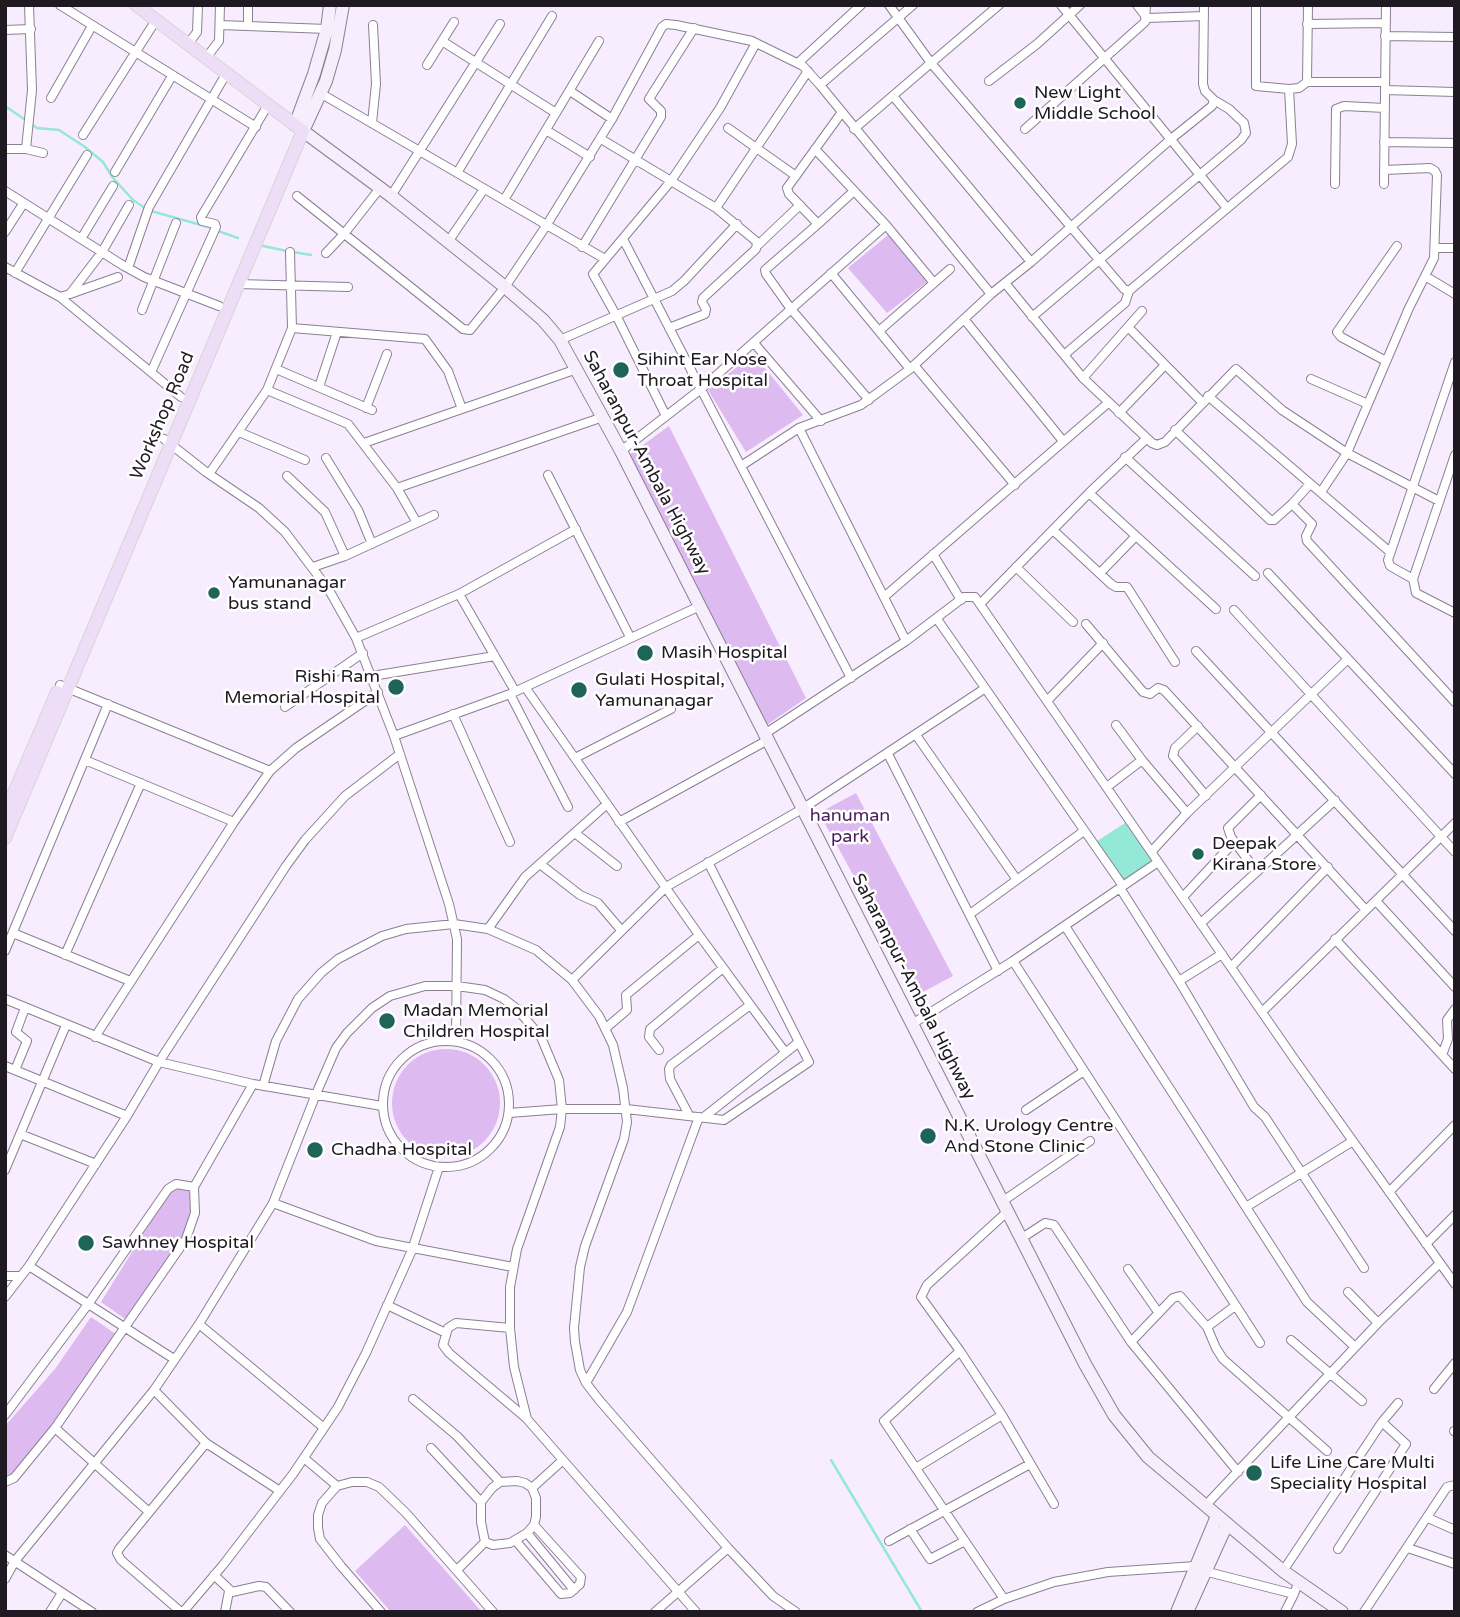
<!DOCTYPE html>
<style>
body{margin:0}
#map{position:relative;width:1460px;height:1617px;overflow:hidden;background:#f8edff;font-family:"Varela Round",sans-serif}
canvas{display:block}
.frame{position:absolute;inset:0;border:7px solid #1f1a22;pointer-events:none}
</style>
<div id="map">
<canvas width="1460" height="1617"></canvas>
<div class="frame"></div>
</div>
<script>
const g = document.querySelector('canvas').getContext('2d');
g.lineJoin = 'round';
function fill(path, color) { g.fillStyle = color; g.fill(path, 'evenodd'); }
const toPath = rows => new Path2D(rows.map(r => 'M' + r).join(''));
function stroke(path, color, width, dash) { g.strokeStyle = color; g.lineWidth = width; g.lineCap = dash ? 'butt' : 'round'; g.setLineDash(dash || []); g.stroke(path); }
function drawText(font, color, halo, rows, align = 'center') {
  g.font = font + ' "Varela Round",sans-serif'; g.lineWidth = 5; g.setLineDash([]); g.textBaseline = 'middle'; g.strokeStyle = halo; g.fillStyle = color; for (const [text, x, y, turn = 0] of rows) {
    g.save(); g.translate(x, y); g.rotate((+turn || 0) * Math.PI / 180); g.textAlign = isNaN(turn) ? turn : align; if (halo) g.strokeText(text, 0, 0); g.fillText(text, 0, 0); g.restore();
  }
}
const green = toPath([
 [888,235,927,282,887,313,848,268],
 [751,356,756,357,803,415,746,452,708,390],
 [669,426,806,698,764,727,629,455],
 [856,793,953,976,919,994,819,813],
 '392 1103a54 54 0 1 1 108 0a54 54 0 1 1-108 0Z',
 [179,1188,192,1190,193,1202,184,1233,128,1321,101,1302,168,1194],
 [91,1317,120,1337,38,1444,10,1475,5,1475,5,1426,55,1369],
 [405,1525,482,1612,391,1612,355,1571]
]);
const water = toPath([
 [1128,821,1155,859,1122,881,1094,843]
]);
const stream = toPath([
 [5,106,37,128,59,130,85,147,103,162,113,178,133,200,145,208],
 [151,211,212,228],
 [218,231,238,238],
 [263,246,287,251],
 [293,252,311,255],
 [831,1460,922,1612]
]);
const street = toPath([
 [60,5,256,127],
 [889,5,931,63,999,5],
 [1061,5,1226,207],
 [1137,5,1147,18,1204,16],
 [1256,5,1256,86,1289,89,1299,88,1307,82,1308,5],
 [1307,24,1386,23],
 [220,25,327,29],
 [248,26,248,5],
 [5,30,31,29],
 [1385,36,1455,37],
 [442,41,556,113],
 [188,44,197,32,198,5],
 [206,58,219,41,220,5],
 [798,63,861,5],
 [427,65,454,22],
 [989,81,1037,44,1080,5],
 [1307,82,1385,82],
 [820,85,913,5],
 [1385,90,1455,92],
 [570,91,612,119],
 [320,93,605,259],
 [893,96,1031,262],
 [51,98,92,26],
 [372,123,376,84,373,25],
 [728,128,796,176],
 [854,129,931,63,1124,289,1129,291],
 [1025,129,1145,22,1146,5],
 [546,130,590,157],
 [83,135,156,20],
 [601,139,716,208,757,242,756,249,703,298,702,302,706,309,705,314,669,328],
 [1384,142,1455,143],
 [5,149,26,149,43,153],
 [26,149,32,90,29,5],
 [815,149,886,225,934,283],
 [115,172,172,76],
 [457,173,552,16],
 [1335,184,1336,109,1344,106,1385,108],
 [1384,184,1386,5],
 [5,191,124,266,144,277,219,306],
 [854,191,818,224,765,270,766,274,791,309,869,400],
 [297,196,463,329,470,330,505,287,546,226,612,119,662,27,666,24,676,25,752,41,803,66,820,85,991,294],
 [391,196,500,24],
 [504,200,599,41],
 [716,208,808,71],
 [818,224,789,194,787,188,842,112],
 [5,232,23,204],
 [81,239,113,186],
 [623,239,851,678],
 [448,242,484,189],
 [758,245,800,205],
 [582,247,661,117,661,111,649,99,694,28],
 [1436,248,1455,248],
 [326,253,344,234,380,188],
 [5,267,60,297,181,397],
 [128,268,149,207,226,74],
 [15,273,87,155],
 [831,273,910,369],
 [1425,276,1455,294],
 [1005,283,1083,378,1152,443,1157,445,1165,442,1236,369,1282,410,1347,453,1439,501],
 [238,284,348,287],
 [70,294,118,277],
 [60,297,70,294,102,252,129,205],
 [142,310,176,223],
 [1032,317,1241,140,1246,133,1244,123,1229,109,1214,100],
 [964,319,1063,441],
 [1128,327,1202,402],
 [292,328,425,339,448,371,462,409],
 [879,331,950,269],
 [560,340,672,291,684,281,737,224],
 [754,343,821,421],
 [1064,355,1125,303,1129,291,1288,157,1292,144,1289,89],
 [1386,361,1341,337,1337,332,1397,246],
 [914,365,1015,485],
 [276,369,372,410],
 [152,370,216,227,215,224,202,221,201,217,268,105],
 [1083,378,1142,311],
 [1311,379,1368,404],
 [319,387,337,332],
 [267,390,348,424,397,488,603,417],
 [1208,396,1390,552],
 [366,408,387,354],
 [1119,413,1165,365],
 [666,416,617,317,593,274,671,181,720,108,756,43],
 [799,428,906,641],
 [1175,430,1270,520,1274,520,1292,504,1310,484],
 [239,432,305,460],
 [164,439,206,472,259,508,285,532,329,590,356,638,394,736,449,904,457,939,456,1040],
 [364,443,577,369],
 [621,451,701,389,886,225],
 [1455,455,1413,579,1416,593,1455,613],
 [1125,457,1255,576],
 [326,458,358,510,372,544],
 [741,466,799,428,861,405,910,369,991,294,1031,262,1171,139,1212,106,1214,100,1205,91,1203,84,1204,5],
 [209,474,267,390,292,328,290,252],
 [548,475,630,637],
 [287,476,325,512,345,556],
 [397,488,417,523],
 [1321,492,1347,453,1409,308,1434,258,1437,175,1435,171,1430,168,1384,170],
 [1089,493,1216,609],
 [1292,504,1312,524,1306,536,1307,541,1455,702],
 [1053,530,1111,584,1116,587,1127,587,1175,662],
 [933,554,961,600],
 [313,567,345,556,434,515],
 [1016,567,1073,622],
 [1100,573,1135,537],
 [1268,573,1455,774],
 [1413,579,1390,566,1388,560,1455,362],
 [459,594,515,691],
 [884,597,1108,403],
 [981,603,1089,493,1146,439],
 [1234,610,1455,852],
 [937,619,1123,886],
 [1086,624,1143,692,1150,694,1158,688,1164,690,1365,909],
 [356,638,459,594,576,529],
 [1196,651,1455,931],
 [372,676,495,656],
 [60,685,270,771],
 [525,687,699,935,785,1052],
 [510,694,568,807],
 [1047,701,1103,643],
 [285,707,363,653],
 [453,714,510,842],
 [1116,725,1142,760],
 [1198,726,1175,748,1173,756,1206,796],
 [763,735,906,641,964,597,975,597,1295,1060,1455,1284],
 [916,735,1017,880],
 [394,736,510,694,700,606],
 [888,754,998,971],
 [575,758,671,709],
 [85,760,234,822],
 [1107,787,1142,760,1187,813],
 [619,822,766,741],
 [575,833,617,866],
 [1152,851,1187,813,1348,659],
 [540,864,580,895,598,903,621,930],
 [1256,871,1231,837,1228,828,1261,795],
 [1120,888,1179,981,1254,1107,1265,1117,1364,1268],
 [1183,897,1234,842],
 [1376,901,1455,987],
 [970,914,1084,831],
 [1201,923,1335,800],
 [1065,926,1307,1302,1355,1347],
 [488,929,525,877,607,804],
 [13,933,130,981],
 [1335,939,1455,1069],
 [5,951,108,704],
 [65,955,141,783],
 [1013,961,1260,1343],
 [1231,967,1328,867],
 [572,980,666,887,802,809,984,689],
 [1179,981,1222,954],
 [5,999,159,1062,253,1084,382,1106],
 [1262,1012,1455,823],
 [912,1024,1013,961,1158,862],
 [606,1028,627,1010,626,995,699,935],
 [95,1037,234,822,270,771,296,748,378,692],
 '383 1104a63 63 0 1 1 126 0a63 63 0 1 1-126 0Z',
 [659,1050,649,1037,650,1029,723,968],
 [1442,1055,1448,1039,1447,1020,1455,1009],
 [5,1066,127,1116],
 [15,1070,27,1041,16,1032,25,1008],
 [263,1086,276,1041,298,999,321,973,338,959,382,936,406,929,454,924,488,929,536,950,572,980,599,1016,613,1045,623,1088,627,1122,624,1139,585,1246,580,1267,574,1328,575,1342,580,1370,586,1383,600,1401,728,1548,773,1596,796,1612],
 [1026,1110,1084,1071],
 [509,1113,562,1109,626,1109,724,1120,809,1062,708,862],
 [689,1115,670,1079,669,1069,671,1065,750,1005],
 [704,1117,799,1042],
 [20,1134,96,1164],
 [5,1170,66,1025],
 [1389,1192,1455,1125],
 [1003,1201,1090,1141],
 [273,1203,376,1241,513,1267],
 [1246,1207,1353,1141],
 [1008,1211,927,1285,921,1297,960,1351,1002,1415,1054,1504],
 [1022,1238,1045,1223,1054,1225,1131,1342,1238,1472],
 [1426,1244,1455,1215],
 [29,1266,174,1359],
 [1128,1269,1158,1312],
 [5,1276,21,1276],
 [1348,1292,1378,1323],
 [5,1297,29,1266,127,1116,159,1062,286,866,305,840,345,796,400,754],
 [387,1305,446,1333],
 [199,1324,324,1428],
 [1207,1327,1235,1306],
 [510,1328,456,1323,448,1328,443,1345,449,1353,526,1418],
 [1291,1340,1362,1401],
 [1131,1342,1173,1298,1180,1296,1207,1327,1216,1348,1223,1359,1327,1451],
 [960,1351,884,1421,1004,1599],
 [586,1383,627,1312,699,1117],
 [1434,1389,1455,1363],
 [154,1390,206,1443,280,1491],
 [413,1399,457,1436,500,1482,517,1481,525,1483,532,1488,536,1498,536,1517,534,1525,527,1533,510,1543,493,1545,485,1542],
 [5,1415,89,1303,168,1189,176,1184,194,1187],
 [55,1428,149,1512],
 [1454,1431,1455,1432],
 [431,1448,481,1502,481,1522,485,1542,457,1570],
 [304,1458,337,1486],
 [916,1468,1002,1415],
 [5,1482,14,1478,55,1428,186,1239,195,1213,194,1187,253,1084],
 [532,1488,563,1460],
 [481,1502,492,1488,500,1482],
 [1205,1506,1378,1323,1440,1263],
 [1428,1518,1455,1530],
 [910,1529,930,1559,965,1541],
 [527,1533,574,1590],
 [515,1540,561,1594,570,1593,580,1584,581,1577,534,1525],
 [889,1541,1030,1464],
 [1408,1548,1455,1564],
 [1338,1549,1406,1444,1382,1422],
 [5,1555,92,1612],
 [1204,1571,1294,1594,1298,1583],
 [1283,1571,1382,1422,1398,1403],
 [214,1575,232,1592,259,1586,266,1587,290,1612],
 [5,1579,15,1561,154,1390,199,1324,273,1203,316,1094,336,1048,347,1033,372,1008,390,996,425,986,457,986,485,990,504,999,517,1009,541,1037,559,1080,562,1109,560,1127,517,1249,510,1287,510,1328,514,1367,527,1419,696,1612],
 [50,1612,62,1593],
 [181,1612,121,1560,117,1553,119,1549,206,1443],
 [183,1612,223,1565,293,1474,338,1407,366,1353,412,1250,439,1167],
 [225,1612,229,1591],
 [381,1612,341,1566,320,1539,318,1528,318,1515,322,1503,337,1486,352,1482,367,1482,379,1487,406,1513,493,1612],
 [655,1612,728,1548],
 [977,1612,1004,1599,1054,1582,1108,1572,1196,1566],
 [1285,1612,1294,1594],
 [1364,1612,1447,1487,1455,1485]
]);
const secondary = toPath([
 [343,5,335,50,326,81,303,131,391,196,505,287,543,320,560,340,621,451,1085,1364,1114,1415,1148,1457,1283,1571,1342,1612],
 [295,125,314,74,327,29,330,5],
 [1177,1612,1217,1516],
 [1187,1612,1227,1524]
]);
const primary = toPath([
 [5,814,57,692],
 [5,838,303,131,136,5]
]);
const markers = [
 [1020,103,7,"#1e6458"],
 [621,370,9,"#1e6458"],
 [214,593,7,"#1e6458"],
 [645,653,9,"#1e6458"],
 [396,687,9,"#1e6458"],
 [579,690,9,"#1e6458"],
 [1198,854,7,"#1e6458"],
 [387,1021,9,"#1e6458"],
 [928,1136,9,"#1e6458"],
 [315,1150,9,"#1e6458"],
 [86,1243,9,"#1e6458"],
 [1254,1473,9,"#1e6458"]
];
const poiNames = [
 ["New Light",1034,93],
 ["Middle School",1034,114],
 ["Sihint Ear Nose",637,360],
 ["Throat Hospital",637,381],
 ["Yamunanagar",228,583],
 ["bus stand",228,604],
 ["Masih Hospital",661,653],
 ["Rishi Ram",380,677,"right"],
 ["Memorial Hospital",380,698,"right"],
 ["Gulati Hospital,",595,680],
 ["Yamunanagar",595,701],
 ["Deepak",1212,844],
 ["Kirana Store",1212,865],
 ["Madan Memorial",403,1011],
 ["Children Hospital",403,1032],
 ["N.K. Urology Centre",944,1126],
 ["And Stone Clinic",944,1147],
 ["Chadha Hospital",331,1150],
 ["Sawhney Hospital",102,1243],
 ["Life Line Care Multi",1270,1463],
 ["Speciality Hospital",1270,1484]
];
const streetNames = [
 ["Workshop Road",163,416,-67],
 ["Saharanpur-Ambala Highway",646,463,62],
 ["Saharanpur-Ambala Highway",913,987,63]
];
const parkNames = [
 ["hanuman",850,816],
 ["park",850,837]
];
fill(green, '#ddbaef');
fill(water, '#94e9d6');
stroke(stream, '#94e9d6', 2.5);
stroke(street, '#8c7f93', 10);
stroke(secondary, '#8c7f93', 14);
stroke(primary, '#d7d6d7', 14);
stroke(street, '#fff', 8);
stroke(secondary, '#f6eefb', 12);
stroke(primary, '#eeddf7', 12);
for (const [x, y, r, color] of markers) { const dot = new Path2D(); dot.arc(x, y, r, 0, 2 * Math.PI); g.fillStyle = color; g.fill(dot); stroke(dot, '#fff', 2.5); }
drawText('18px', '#1f1a22', '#fff', poiNames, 'left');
drawText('18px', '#1f1a22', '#fff', streetNames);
drawText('18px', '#4a1c5e', '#fff', parkNames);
</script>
